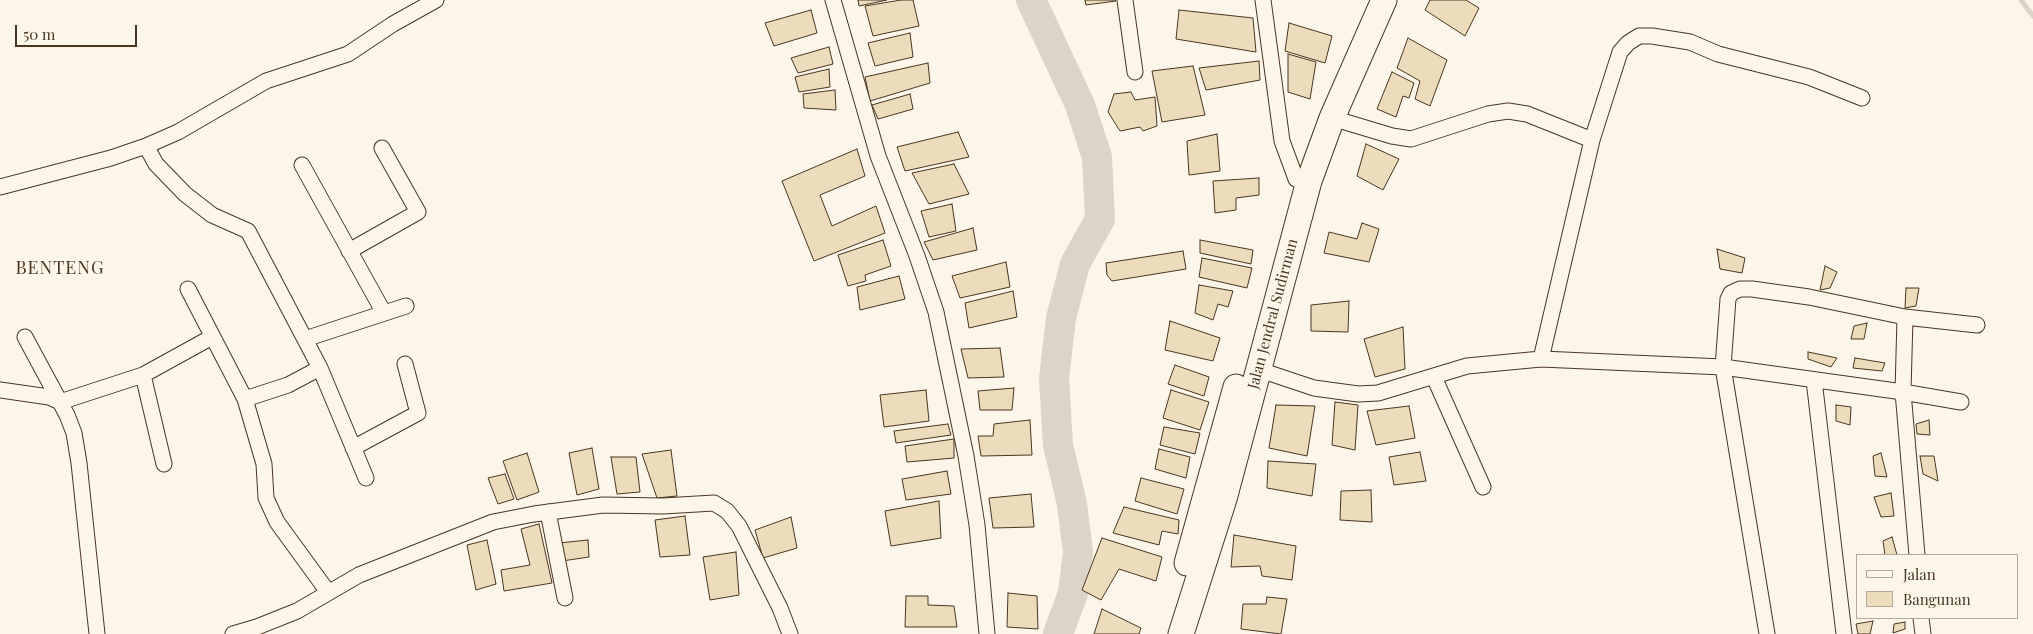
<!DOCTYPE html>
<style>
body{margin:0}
#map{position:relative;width:2033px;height:634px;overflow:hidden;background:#fbf6e9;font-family:"Playfair Display",serif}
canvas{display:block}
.legend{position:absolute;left:1856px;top:554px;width:162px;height:65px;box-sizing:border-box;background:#fbf6e9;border:1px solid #b4a999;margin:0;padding:6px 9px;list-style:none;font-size:15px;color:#4a3520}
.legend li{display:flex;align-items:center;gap:10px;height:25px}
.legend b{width:25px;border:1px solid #b4a999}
.scale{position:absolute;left:15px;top:25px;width:122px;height:22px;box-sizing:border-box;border:2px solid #4a3520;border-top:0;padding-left:6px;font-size:15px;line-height:18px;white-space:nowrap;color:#4a3520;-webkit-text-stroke:4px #fbf6e9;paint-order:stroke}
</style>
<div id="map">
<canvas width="2033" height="634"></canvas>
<ul class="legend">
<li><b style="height:6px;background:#fbf6e9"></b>Jalan</li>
<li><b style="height:14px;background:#ecdcbc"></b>Bangunan</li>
</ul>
<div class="scale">50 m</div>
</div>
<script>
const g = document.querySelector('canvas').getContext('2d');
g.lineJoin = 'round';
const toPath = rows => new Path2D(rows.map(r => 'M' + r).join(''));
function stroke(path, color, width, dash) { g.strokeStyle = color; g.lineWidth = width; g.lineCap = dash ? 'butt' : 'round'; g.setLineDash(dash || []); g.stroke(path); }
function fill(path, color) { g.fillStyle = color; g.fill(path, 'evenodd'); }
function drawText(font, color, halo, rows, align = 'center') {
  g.font = font + ' "Playfair Display",serif'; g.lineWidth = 4; g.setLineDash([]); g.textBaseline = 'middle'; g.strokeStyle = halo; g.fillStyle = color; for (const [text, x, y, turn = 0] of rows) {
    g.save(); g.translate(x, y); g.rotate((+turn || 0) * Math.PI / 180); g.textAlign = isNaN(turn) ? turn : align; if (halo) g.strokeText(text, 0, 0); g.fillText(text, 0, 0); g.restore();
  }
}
const stream = toPath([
 [2021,0,2033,16]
]);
const river = toPath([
 [1031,0,1080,105,1097,157,1100,219,1075,264,1061,318,1054,378,1058,445,1072,504,1078,552,1073,593,1058,634]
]);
const building = toPath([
 [858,0,887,0,859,6,858,0],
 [901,0,913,0,919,26,873,36,865,6,901,0],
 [1085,0,1115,0,1116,1,1086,5,1085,0],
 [1430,0,1466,0,1479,8,1465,36,1425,10,1430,0],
 [811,10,817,33,774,46,765,23,811,10],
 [1179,10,1253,18,1256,52,1176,39,1179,10],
 [1289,23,1332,36,1325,63,1285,51,1289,23],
 [910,33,913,57,875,66,868,43,910,33],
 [1408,38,1447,60,1430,106,1415,99,1420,81,1397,68,1408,38],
 [829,47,833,64,798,73,791,58,829,47],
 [1288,54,1316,62,1310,99,1288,92,1288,54],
 [1259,61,1260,80,1206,90,1199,68,1259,61],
 [928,63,930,83,870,101,865,77,928,63],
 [1193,66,1205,115,1162,122,1152,71,1193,66],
 [829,69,830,87,799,92,795,77,829,69],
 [1392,72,1414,83,1409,98,1403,96,1396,117,1377,109,1392,72],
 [835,90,836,110,804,108,803,94,835,90],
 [1131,92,1135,100,1155,97,1157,126,1143,131,1140,127,1120,131,1108,112,1114,94,1131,92],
 [910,94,913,109,878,119,872,105,910,94],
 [958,132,969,157,905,171,897,147,958,132],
 [1217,134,1220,171,1189,175,1187,141,1217,134],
 [1366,144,1399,159,1383,190,1357,176,1366,144],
 [857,149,865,176,820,195,832,226,876,206,885,233,814,261,782,181,857,149],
 [954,164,969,194,929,204,912,173,954,164],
 [1259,178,1259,195,1236,198,1236,210,1215,213,1213,181,1259,178],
 [952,204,956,231,929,237,921,211,952,204],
 [1362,223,1379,229,1369,262,1324,253,1329,232,1357,239,1362,223],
 [973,228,977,250,933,260,924,242,973,228],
 [883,240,891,266,865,275,866,281,848,286,838,255,883,240],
 [1200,240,1253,250,1251,264,1200,253,1200,240],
 [1717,249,1745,258,1742,273,1720,269,1717,249],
 [1183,251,1186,269,1112,281,1107,275,1106,263,1183,251],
 [1202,258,1252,268,1247,288,1199,277,1202,258],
 [1006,262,1010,287,960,298,952,276,1006,262],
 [1825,266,1837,272,1830,288,1820,290,1825,266],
 [899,276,905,299,860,310,857,287,899,276],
 [1199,285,1233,291,1228,307,1218,304,1213,320,1195,313,1199,285],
 [1906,288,1919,288,1916,306,1905,308,1906,288],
 [1013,291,1017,317,969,328,965,303,1013,291],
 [1349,301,1348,332,1311,331,1311,305,1349,301],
 [1170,321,1220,338,1213,361,1165,350,1170,321],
 [1867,323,1864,339,1851,339,1854,326,1867,323],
 [1403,327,1405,369,1375,377,1364,339,1403,327],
 [1000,348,1004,377,968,378,961,349,1000,348],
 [1808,352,1837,358,1831,367,1808,359,1808,352],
 [1855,358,1885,363,1882,371,1853,368,1855,358],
 [1175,365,1209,377,1204,396,1168,384,1175,365],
 [1014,388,1012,410,980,410,978,391,1014,388],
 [926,390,929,421,884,427,880,395,926,390],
 [1171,390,1209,402,1200,430,1163,418,1171,390],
 [1335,402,1358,405,1355,450,1332,445,1335,402],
 [1276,405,1315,406,1307,456,1269,448,1276,405],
 [1836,405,1851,407,1850,425,1836,421,1836,405],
 [1409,406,1415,438,1376,445,1367,411,1409,406],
 [1030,420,1032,455,981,456,978,436,993,436,994,424,1030,420],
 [1929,420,1930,435,1917,434,1916,424,1929,420],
 [948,424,951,435,896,443,894,431,948,424],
 [1164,427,1200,433,1195,454,1160,445,1164,427],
 [954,439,954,458,907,462,905,446,954,439],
 [592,448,599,489,577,495,569,453,592,448],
 [1159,449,1190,457,1186,478,1155,469,1159,449],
 [671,450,677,496,657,498,642,454,671,450],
 [1420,452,1426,481,1394,485,1389,457,1420,452],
 [527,453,539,492,517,500,503,461,527,453],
 [1881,453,1887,477,1875,476,1873,456,1881,453],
 [1920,456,1934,456,1938,481,1923,474,1920,456],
 [611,457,636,457,640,492,617,494,611,457],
 [1268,461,1316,464,1312,496,1267,488,1268,461],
 [947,471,951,494,906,500,902,479,947,471],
 [505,474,514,499,498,504,488,478,505,474],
 [1141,478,1184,489,1177,514,1135,501,1141,478],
 [1371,490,1372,522,1340,520,1341,491,1371,490],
 [1891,493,1894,516,1881,517,1874,497,1891,493],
 [1031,494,1034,527,993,528,989,498,1031,494],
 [939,501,941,538,891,546,885,511,939,501],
 [1124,507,1179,520,1178,534,1162,531,1159,545,1113,533,1124,507],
 [685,516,690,555,660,557,655,520,685,516],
 [791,517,797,548,763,558,755,530,791,517],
 [539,524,552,583,504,591,501,570,530,565,521,529,539,524],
 [1234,535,1296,546,1292,580,1262,576,1260,566,1231,567,1234,535],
 [1892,537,1897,555,1885,555,1883,541,1892,537],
 [1102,538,1162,557,1156,581,1119,569,1101,600,1082,590,1102,538],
 [487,540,496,584,476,590,467,545,487,540],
 [588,540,589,557,562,561,559,543,588,540],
 [736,552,739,595,710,600,703,557,736,552],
 [1008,593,1037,596,1038,629,1007,627,1008,593],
 [906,596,928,596,928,605,954,606,957,627,905,627,906,596],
 [1267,597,1287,599,1281,634,1241,629,1243,604,1266,604,1267,597],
 [1102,609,1141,628,1139,634,1094,634,1102,609],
 [1873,621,1870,634,1858,634,1856,624,1873,621],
 [1905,622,1905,629,1893,633,1894,624,1905,622]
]);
const minor = toPath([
 [833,0,878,156,917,256,936,312,966,456,977,525,987,634],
 [1125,0,1135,72],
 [1263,0,1282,141,1296,179,1309,181],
 [1332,118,1392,136,1411,139,1488,114,1508,111,1527,114,1592,140],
 [146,146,156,164,185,194,212,215,248,231,320,368,366,478],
 [302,165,384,313],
 [0,187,111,158,146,146,178,132,266,81,348,54,393,24,436,0],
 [349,251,418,212,382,148],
 [188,289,245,399,264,464,266,498,277,522,328,592],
 [1905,317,1977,325],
 [25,337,60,402,143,375,212,337],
 [305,339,406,306],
 [1541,359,1592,140,1620,52,1628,43,1639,36,1652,36,1690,42,1718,54,1809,77,1862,98],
 [1257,369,1314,388,1358,394,1378,393,1467,366,1541,359,1723,367,1903,392,1917,555],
 [143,375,164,464],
 [1434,377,1483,487],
 [1814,380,1844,634],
 [0,390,49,397,60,402,67,415,74,433,79,463,97,634],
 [245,399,288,385,320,368],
 [353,448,418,413,405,364],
 [548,512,565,598],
 [1921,618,1923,634],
 [233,634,257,627,297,611,359,575,493,522,534,514,603,505,663,506,714,503,727,511,739,526,780,608,790,634],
 [1767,634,1723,367,1728,299,1731,293,1740,289,1752,289,1809,297,1905,317,1903,392,1961,402]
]);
const trunk = toPath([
 [1187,563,1236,387],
 [1181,634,1224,499,1309,181,1332,118,1384,0]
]);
const streetNames = [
 ["Jalan Jendral Sudirman",1273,314,-75]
];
const quarterNames = [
 ["BENTENG",60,268]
];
stroke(stream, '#dcd4c6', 5);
stroke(river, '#dcd4c6', 30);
fill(building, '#ecdcbc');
stroke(building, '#4a3520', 1);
stroke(minor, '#4a3520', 17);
stroke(trunk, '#4a3520', 27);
stroke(minor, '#fbf6e9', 15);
stroke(trunk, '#fbf6e9', 25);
drawText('15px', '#4a3520', '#fbf6e9', streetNames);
g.letterSpacing = '1px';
drawText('18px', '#4a3520', '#fbf6e9', quarterNames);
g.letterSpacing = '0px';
</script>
